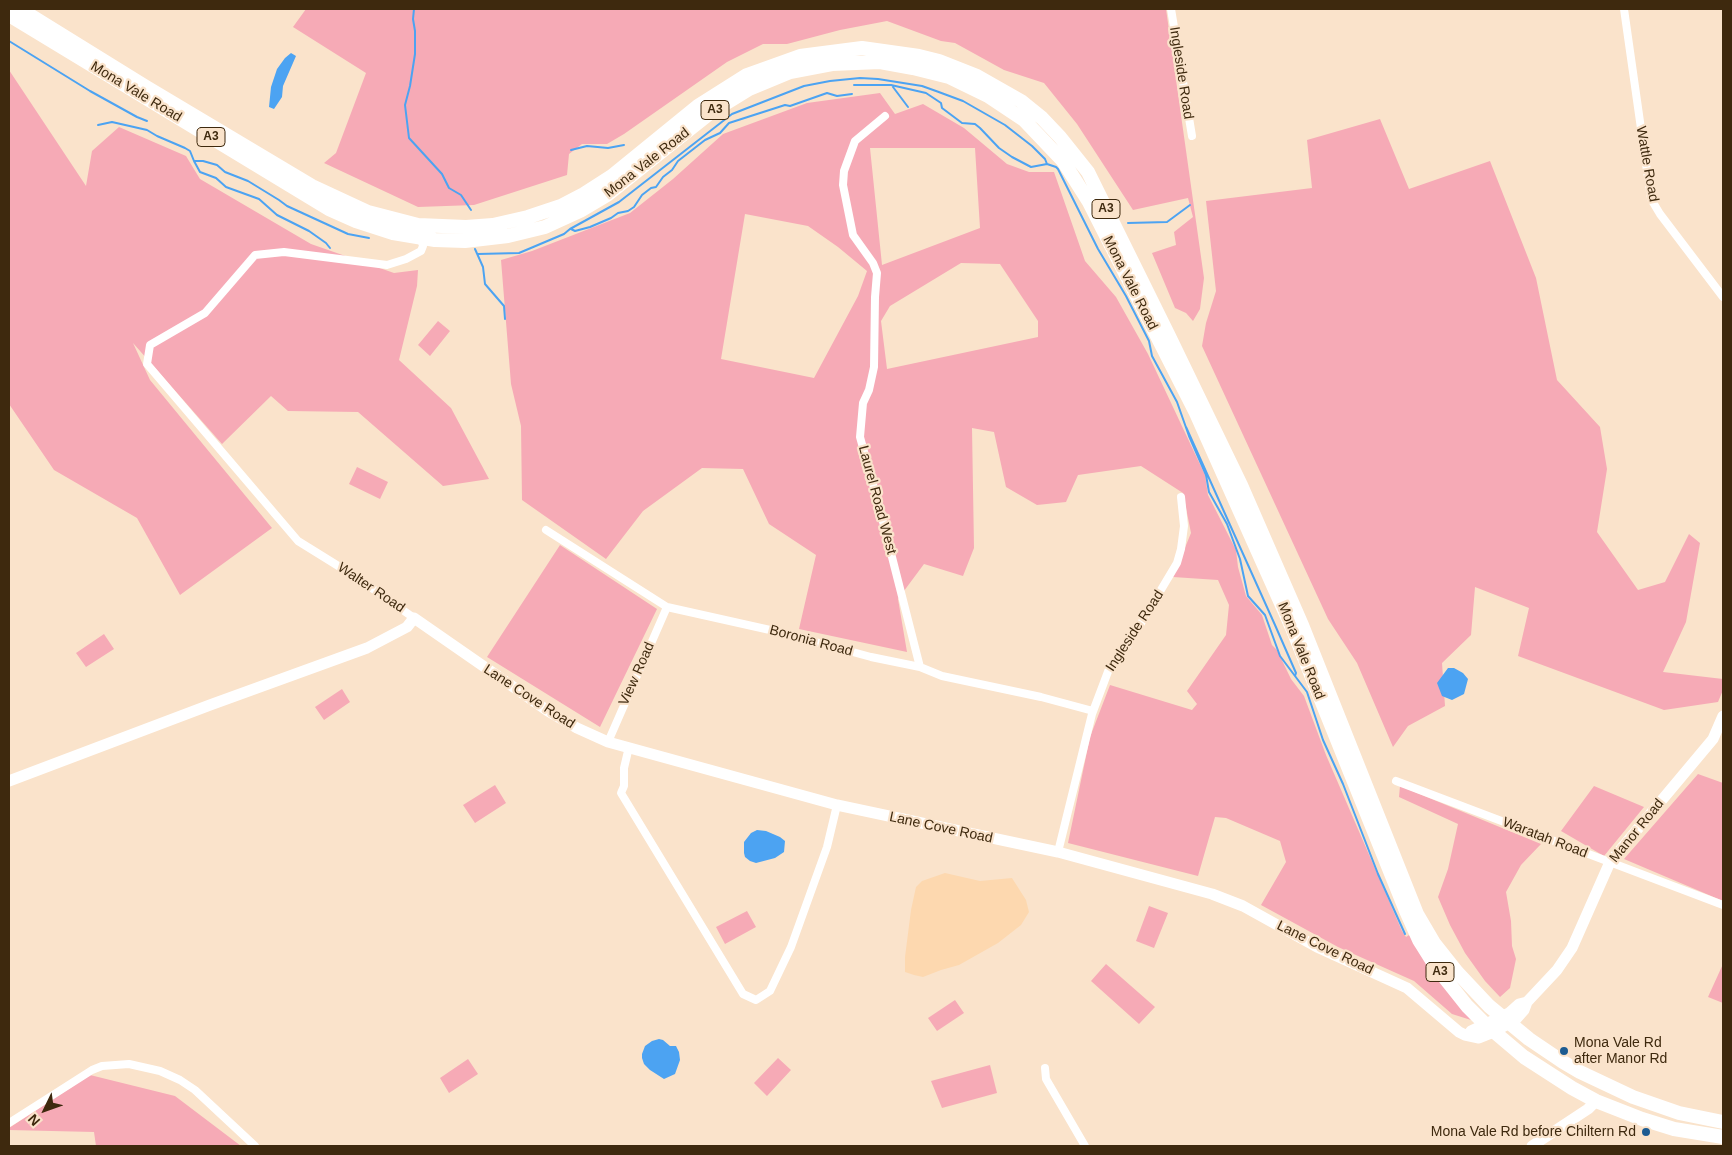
<!DOCTYPE html>
<style>
body{margin:0}
#map{position:relative;width:1732px;height:1155px;overflow:hidden;background:#fae3cb;font-family:Helvetica,sans-serif}
canvas{display:block}
.frame{position:absolute;inset:0;border:10px solid #3e290e;pointer-events:none}
.north{position:absolute;left:20px;top:1085px;width:50px;height:50px;-webkit-text-stroke:4px #fae3cb;paint-order:stroke;rotate:228deg;font-size:14px;font-weight:700;line-height:20px;text-align:center;color:#3e290e}
.north::after{content:'';display:block;margin:auto;width:18px;height:22px;background:#3e290e;clip-path:polygon(50% 0,100% 100%,50% 72%,0 100%)}
</style>
<div id="map">
<canvas width="1732" height="1155"></canvas>
<div class="frame"></div>
<div class="north">N</div>
</div>
<script>
const g = document.querySelector('canvas').getContext('2d');
g.lineJoin = 'round';
function fill(path, color) { g.fillStyle = color; g.fill(path, 'evenodd'); }
const toPath = rows => new Path2D(rows.map(r => 'M' + r).join(''));
function stroke(path, color, width, dash) { g.strokeStyle = color; g.lineWidth = width; g.lineCap = dash ? 'butt' : 'round'; g.setLineDash(dash || []); g.stroke(path); }
function drawText(font, color, halo, rows, align = 'center') {
  g.font = font + ' Helvetica,sans-serif'; g.lineWidth = 4.5; g.setLineDash([]); g.textBaseline = 'middle'; g.strokeStyle = halo; g.fillStyle = color; for (const [text, x, y, turn = 0] of rows) {
    g.save(); g.translate(x, y); g.rotate((+turn || 0) * Math.PI / 180); g.textAlign = isNaN(turn) ? turn : align; if (halo) g.strokeText(text, 0, 0); g.fillText(text, 0, 0); g.restore();
  }
}
const built = toPath([
 [945,873,980,881,1012,878,1026,900,1029,912,1021,925,998,943,959,965,941,970,923,977,914,975,905,972,905,957,911,910,916,887,922,881]
]);
const green = toPath([
 [306,9,1166,9,1204,278,1200,309,1193,321,1186,313,1175,308,1152,253,1176,245,1174,232,1193,217,1188,198,1133,210,1077,124,1044,83,1004,70,955,43,941,41,887,21,840,30,787,44,763,44,727,62,624,134,607,144,582,144,569,154,567,175,474,205,418,207,324,163,336,153,366,73,293,27],
 [9,70,86,186,92,151,119,127,186,156,200,179,311,244,394,273,418,270,417,286,399,360,451,408,489,479,443,486,358,412,288,411,271,396,222,444,133,343,150,380,272,528,180,595,137,518,54,470,9,404],
 [880,93,895,114,923,104,964,128,1007,164,1029,172,1054,172,1085,261,1116,297,1148,354,1205,475,1208,495,1236,550,1238,567,1246,596,1262,615,1272,645,1277,650,1291,679,1304,696,1326,755,1402,931,1406,937,1409,935,1471,1020,1452,1014,1414,981,1338,947,1261,905,1286,862,1280,841,1226,818,1215,817,1198,876,1068,843,1090,737,1110,685,1192,710,1197,704,1187,691,1226,635,1229,605,1218,580,1173,577,1191,533,1183,493,1141,466,1078,475,1066,502,1037,505,1006,487,994,432,972,428,974,548,963,576,924,564,898,599,907,652,799,629,816,555,769,524,743,469,702,468,643,511,606,559,522,500,521,426,511,384,501,260,532,251,630,213,673,179,723,134,807,103],
 [870,148,975,148,980,228,882,265],
 [745,214,808,226,838,247,867,271,858,296,814,378,721,359],
 [961,263,1000,264,1038,321,1038,337,887,369,881,321,890,306],
 [1380,119,1409,189,1490,161,1536,278,1557,380,1600,427,1607,469,1597,532,1638,590,1665,582,1689,534,1700,543,1686,622,1663,672,1723,679,1723,690,1718,702,1664,710,1518,656,1529,608,1475,587,1471,635,1442,663,1445,706,1408,726,1393,747,1357,663,1328,619,1202,346,1206,323,1216,291,1206,201,1312,188,1307,140],
 [438,321,450,331,430,356,418,345],
 [357,467,388,482,380,499,349,484],
 [560,545,657,609,600,727,487,657],
 [104,634,114,649,86,667,76,653],
 [342,689,350,702,324,720,315,707],
 [1698,774,1723,783,1723,901,1624,859],
 [495,785,506,803,475,823,463,805],
 [1400,786,1541,844,1521,865,1506,892,1511,921,1512,946,1516,959,1510,988,1500,997,1485,981,1465,953,1450,925,1438,897,1448,869,1458,824,1399,797],
 [1594,786,1644,807,1604,856,1561,831],
 [1149,906,1168,913,1154,948,1136,941],
 [747,911,756,927,725,944,716,927],
 [1106,964,1155,1007,1139,1024,1091,981],
 [1723,964,1723,1003,1708,997],
 [955,1000,964,1013,937,1031,928,1018],
 [778,1058,791,1070,767,1096,754,1083],
 [468,1059,478,1074,449,1093,440,1078],
 [990,1065,997,1093,942,1108,931,1081],
 [90,1075,175,1096,241,1146,96,1146,94,1132,9,1130,9,1128]
]);
const water = toPath([
 [291,53,296,56,283,86,282,97,274,109,269,107,271,87,277,69,285,58],
 [1448,668,1454,668,1463,673,1468,679,1464,694,1452,700,1442,696,1437,683],
 [757,830,766,831,780,837,785,841,784,852,775,858,756,863,750,861,745,857,744,853,744,842,751,833],
 [659,1039,663,1040,670,1046,676,1046,679,1052,680,1060,675,1074,664,1079,650,1070,644,1064,642,1058,642,1054,645,1046,652,1041]
]);
const stream = toPath([
 [414,9,413,19,415,31,415,54,410,86,405,105,409,138,442,174,449,188,461,195,471,210],
 [9,41,90,91,137,117,147,121],
 [854,85,891,85,926,93,941,103,942,108,962,123,975,124,980,128,999,148,1012,157,1031,167,1047,164,1056,167,1058,169,1098,249,1126,296,1149,341,1152,356,1177,402,1189,436,1206,475,1209,492,1227,524,1240,559,1248,596,1265,615,1280,656,1307,692,1323,740,1343,784,1378,874,1405,934],
 [893,87,908,107],
 [98,125,112,122,147,130,157,136,185,148,190,151,194,161,203,161,217,165,225,172,248,181,279,200,287,206,348,234,369,238],
 [571,150,587,146,608,148,624,145],
 [194,161,200,172,216,178,226,187,259,199,277,215,309,231,326,243,330,248],
 [1128,223,1167,222,1190,205],
 [571,229,575,231,590,227,611,218,618,213,628,211,634,207,642,195,651,188,656,187,663,177,672,170,678,161,705,140,720,133,729,123,785,105,790,106,827,93,837,96,852,94],
 [475,249,483,267,485,284,504,306,505,319],
 [478,254,519,253,564,234,570,229,619,202,732,114,804,86,830,81,860,78,878,79,922,86,936,91,963,101,1005,125,1032,146,1045,159,1047,164],
 [1186,427,1275,625,1296,673,1295,676]
]);
const street = toPath([
 [1171,9,1192,136],
 [1624,9,1651,199,1660,214,1723,297],
 [885,116,855,141,844,171,843,185,853,235,873,263,877,273,875,297,874,367,869,390,863,403,860,437,879,506,920,667],
 [546,530,667,607,779,632,871,657,920,667,942,676,1041,697,1093,711],
 [414,618,356,577,298,541,147,364,150,345,205,313,255,255,284,252,387,265,406,259,421,251,423,246,421,238],
 [608,742,667,607],
 [629,747,624,768,624,786,621,793,743,994,756,1000,770,991,791,947,827,847,837,805],
 [1396,781,1723,905],
 [1058,852,1092,714,1109,669,1128,645,1177,563,1181,549,1184,526,1181,497],
 [1045,1068,1046,1079,1085,1146],
 [9,1123,92,1070,102,1066,129,1064,160,1071,180,1080,195,1090,255,1146]
]);
const secondary = toPath([
 [9,781,210,705,367,648,407,627,414,618,548,711,577,728,608,742,837,805,1058,852,1212,894,1243,906,1317,947,1407,988,1459,1032,1465,1035,1479,1038,1494,1032,1516,1019,1524,1010,1527,1002,1557,970,1572,948,1610,862,1713,739,1723,716],
 [1468,1035,1471,1031,1509,1013,1519,1004,1527,1002],
 [1532,1146,1588,1109,1596,1101]
]);
const highway = toPath([
 [20,9,146,87,312,186,368,212,418,225,466,227,493,225,528,217,561,206,584,194,612,176,698,106,747,75,800,56,862,48,919,56,939,61,977,76,1021,101,1042,118,1060,137,1088,172,1169,336,1241,485,1302,625,1417,914,1434,943,1457,972,1489,1006,1529,1039,1563,1062,1580,1072,1633,1097,1679,1113,1723,1122],
 [9,15,329,209,356,221,393,233,435,240,465,241,508,236,545,227,580,211,607,195,710,113,749,89,790,72,832,64,880,62,913,68,949,77,988,96,1024,120,1063,161,1089,202,1195,411,1292,628,1406,911,1419,940,1436,967,1467,1006,1485,1024,1524,1057,1572,1088,1596,1101,1642,1119,1674,1129,1723,1137]
]);
const markers = [
 [1564,1051,5,"#1c5b91"],
 [1646,1132,5,"#1c5b91"]
];
const shields = [
 [715,110,28],
 [211,137,28],
 [1106,209,28],
 [1440,972,28]
];
const shieldNames = [
 ["A3",715,110],
 ["A3",211,137],
 ["A3",1106,209],
 ["A3",1440,972]
];
const streetNames = [
 ["Ingleside Road",1181,73,81],
 ["Mona Vale Road",136,92,31],
 ["Mona Vale Road",647,163,-38],
 ["Wattle Road",1647,164,80],
 ["Mona Vale Road",1130,283,63],
 ["Laurel Road West",877,500,75],
 ["Walter Road",371,588,34],
 ["Ingleside Road",1135,631,-57],
 ["Boronia Road",811,641,15],
 ["Mona Vale Road",1301,651,68],
 ["View Road",637,674,-66],
 ["Lane Cove Road",529,697,33],
 ["Lane Cove Road",941,828,12],
 ["Manor Road",1637,831,-51],
 ["Waratah Road",1545,838,21],
 ["Lane Cove Road",1325,948,26]
];
const poiNames = [
 ["Mona Vale Rd",1574,1043],
 ["after Manor Rd",1574,1059],
 ["Mona Vale Rd before Chiltern Rd",1636,1132,"right"]
];
fill(built, '#fdd8af');
fill(green, '#f6aab6');
fill(water, '#4ca3f2');
stroke(stream, '#4ca3f2', 2);
stroke(street, '#fff', 8);
stroke(secondary, '#fff', 11);
stroke(highway, '#fff', 14);
for (const [x, y, r, color] of markers) { const dot = new Path2D(); dot.arc(x, y, r, 0, 2 * Math.PI); g.fillStyle = color; g.fill(dot); stroke(dot, '#fae3cb', 2); }
for (const [x, y, w] of shields) { const box = new Path2D(); box.roundRect(x - w / 2, y - 9.5, w, 19, 4); g.fillStyle = '#fae3cb'; g.fill(box); stroke(box, '#3e290e', 1); }
drawText('bold 12px', '#3e290e', null, shieldNames);
drawText('14px', '#3e290e', '#fae3cb', streetNames);
drawText('14px', '#3e290e', '#fae3cb', poiNames, 'left');
</script>
